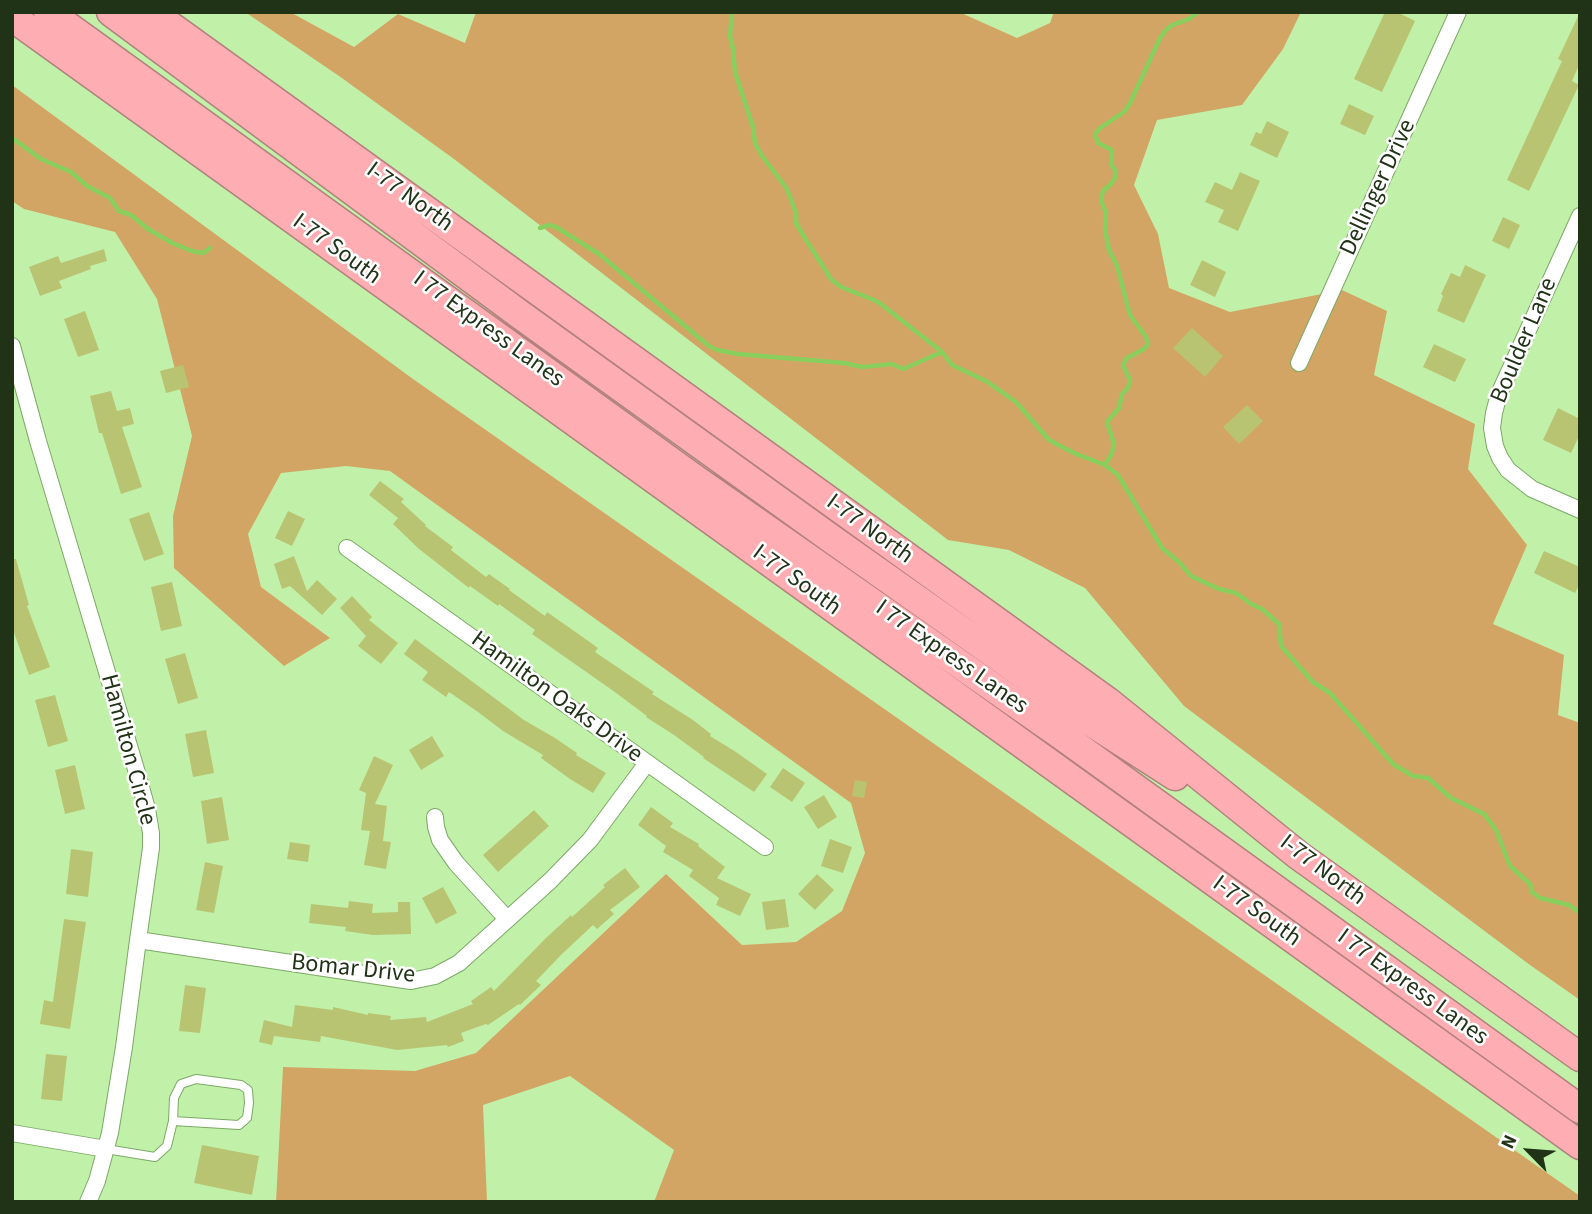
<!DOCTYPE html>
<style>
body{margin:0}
#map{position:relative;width:1592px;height:1214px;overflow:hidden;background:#c1f1a9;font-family:"Source Sans 3",sans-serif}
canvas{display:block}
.frame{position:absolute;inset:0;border:14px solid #213317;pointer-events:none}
.north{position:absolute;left:1494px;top:1116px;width:70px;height:70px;-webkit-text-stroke:5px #fff;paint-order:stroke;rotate:295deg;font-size:19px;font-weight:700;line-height:28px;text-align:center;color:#213317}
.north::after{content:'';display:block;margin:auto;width:24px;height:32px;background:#213317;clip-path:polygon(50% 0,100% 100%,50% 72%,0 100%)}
</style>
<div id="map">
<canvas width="1592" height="1214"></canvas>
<div class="frame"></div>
<div class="north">N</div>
</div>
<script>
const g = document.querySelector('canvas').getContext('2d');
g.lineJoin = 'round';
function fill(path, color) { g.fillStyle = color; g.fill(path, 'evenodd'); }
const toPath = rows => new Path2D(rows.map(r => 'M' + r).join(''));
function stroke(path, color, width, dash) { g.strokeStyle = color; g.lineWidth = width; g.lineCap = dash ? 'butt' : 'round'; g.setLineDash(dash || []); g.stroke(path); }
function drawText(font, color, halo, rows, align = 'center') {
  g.font = font + ' "Source Sans 3",sans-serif'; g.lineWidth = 5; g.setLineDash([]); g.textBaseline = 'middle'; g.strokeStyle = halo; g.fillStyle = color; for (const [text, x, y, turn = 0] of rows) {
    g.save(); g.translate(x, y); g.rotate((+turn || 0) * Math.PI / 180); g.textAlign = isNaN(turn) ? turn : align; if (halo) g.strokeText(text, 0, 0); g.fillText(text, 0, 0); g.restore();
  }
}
const green = toPath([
 [245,12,290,12,354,47,398,14,465,43,476,12,959,12,1017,38,1050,23,1054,12,1301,12,1283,49,1242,105,1157,120,1134,185,1158,234,1169,288,1230,312,1342,290,1387,311,1374,375,1475,424,1468,469,1527,545,1493,624,1564,655,1558,715,1580,723,1580,1000,1530,965,1184,706,1085,588,1009,550,948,540,454,159,339,76],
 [12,85,413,379,1580,1196,1580,1202,654,1202,674,1150,570,1076,483,1105,487,1202,276,1202,283,1067,415,1071,476,1053,666,874,742,945,796,942,842,911,865,853,851,803,390,471,346,466,281,473,248,534,261,587,330,638,284,666,174,568,173,516,192,436,157,299,115,232,24,209,12,201]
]);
const stream = toPath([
 [732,12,730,36,733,49,735,72,753,127,755,143,762,156,787,189,796,213,796,223,803,235,831,279,841,287,874,300,881,304,942,352,952,365,986,381,1016,402,1049,440,1074,453,1105,465,1118,475,1162,548,1179,562,1191,576,1219,589,1236,593,1251,604,1262,609,1279,624,1281,646,1313,682,1330,693,1393,764,1413,776,1428,778,1451,798,1484,814,1496,830,1510,866,1530,884,1532,892,1540,898,1569,905,1580,913],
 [12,138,41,159,71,172,87,186,110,198,119,211,131,215,148,229,172,243,192,251,203,253,210,248],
 [540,228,549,225,556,227,599,254,709,346,717,350,738,354,844,363,862,367,892,364,903,369,942,352],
 [1105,465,1112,453,1114,444,1107,422,1119,408,1122,394,1128,388,1130,380,1123,365,1127,358,1144,349,1148,344,1146,337,1130,315,1117,266,1109,250,1105,229,1106,213,1101,201,1102,195,1103,191,1111,184,1115,178,1115,170,1111,164,1112,150,1098,143,1095,134,1100,128,1124,112,1130,103,1160,38,1166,30,1172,25,1189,19,1198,12]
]);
const building = toPath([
 [1385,12,1397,12,1415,21,1382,92,1354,79],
 [1580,12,1580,63,1572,81,1579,85,1529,191,1507,180,1562,61,1558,59],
 [1349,104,1374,116,1365,135,1340,124],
 [1267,121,1289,132,1277,158,1250,145,1256,132,1261,134],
 [1240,172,1260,181,1238,231,1218,222,1224,210,1205,202,1215,182,1232,190],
 [1503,217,1520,225,1509,249,1492,241],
 [104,249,107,261,90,266,91,269,59,281,62,288,40,296,29,267,58,256,61,263],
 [1202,260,1226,272,1215,297,1190,285],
 [1465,265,1486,275,1464,323,1437,311,1443,296,1441,294,1451,273,1460,277],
 [85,311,99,350,78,357,64,319],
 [1192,328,1223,356,1205,377,1173,348],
 [1434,344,1466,359,1455,382,1423,367],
 [183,365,189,387,166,393,160,371],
 [111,391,117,411,130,408,134,424,122,427,142,487,121,494,102,433,99,433,90,396],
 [1247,405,1263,421,1239,444,1223,427],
 [1558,408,1580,419,1580,434,1571,453,1543,440],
 [380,481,404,499,401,502,426,525,425,526,453,547,451,550,486,577,489,574,510,589,509,590,545,616,547,612,577,633,598,648,595,652,654,692,652,694,693,720,711,734,710,736,736,752,767,774,754,792,703,758,704,757,674,735,646,717,647,716,612,690,532,634,535,630,499,604,498,606,470,586,469,588,419,549,393,524,398,518,369,495],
 [288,511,305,519,292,546,275,538],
 [149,512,164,554,144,561,129,519],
 [1544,551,1580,567,1580,583,1575,593,1534,573],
 [294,556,307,591,317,580,337,599,322,615,290,586,282,589,274,564],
 [12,559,16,559,29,605,27,606,50,667,29,675,12,627],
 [172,582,182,626,161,631,151,587],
 [352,596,372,617,369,620,398,643,381,664,358,646,366,636,340,608],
 [415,639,524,720,555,738,577,753,576,755,606,773,593,793,570,779,541,758,543,755,503,731,478,712,449,692,446,697,422,680,428,672,404,654],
 [185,653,198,698,178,704,165,659],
 [55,695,68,741,48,747,35,700],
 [206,730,214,773,193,777,185,734],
 [432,736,444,756,421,770,409,750],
 [374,756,393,765,375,804,387,806,383,841,391,842,386,869,364,865,370,831,361,830,366,793,359,790],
 [75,765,85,809,65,814,55,770],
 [783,768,805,783,792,802,770,787],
 [855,780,867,782,864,798,852,796],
 [824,795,837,817,818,829,804,807],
 [222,797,229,840,207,844,201,801],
 [651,807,673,823,670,827,699,844,698,846,725,867,717,878,751,894,740,916,716,905,719,898,689,876,693,870,663,852,666,846,638,825],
 [534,810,549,826,498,872,483,855],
 [830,839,852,847,843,873,821,866],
 [290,842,310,845,308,862,287,859],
 [71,849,93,852,88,897,66,894],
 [205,862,223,866,214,913,196,910],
 [625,868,640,887,610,910,614,914,597,929,593,925,561,955,536,981,541,985,520,1005,519,1004,488,1025,486,1024,461,1033,464,1041,448,1047,447,1045,397,1050,321,1036,320,1042,274,1036,272,1045,259,1042,264,1020,292,1027,295,1005,333,1010,333,1007,368,1015,368,1013,391,1016,390,1020,426,1017,427,1022,473,1004,471,1001,491,987,494,991,546,938,571,915,572,917,605,887,603,885],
 [817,874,834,890,815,910,798,894],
 [443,887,457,913,436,924,422,898],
 [785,899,789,927,766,930,762,902],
 [349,901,373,904,372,913,398,912,398,902,410,902,411,934,373,935,345,931,346,927,309,923,311,904,348,908],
 [64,919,86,922,70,1029,40,1024,44,1000,53,1002],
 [185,985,206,988,200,1033,179,1031],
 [46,1054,67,1056,62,1101,41,1099],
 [202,1145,259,1156,252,1195,194,1183]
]);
const lane = toPath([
 [106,1149,155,1157,167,1146,173,1121,174,1098,181,1084,196,1079,241,1085,248,1090,249,1103,247,1118,239,1125,173,1121]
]);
const street = toPath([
 [1580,216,1499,394,1494,413,1492,428,1495,446,1500,458,1508,470,1532,489,1580,510],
 [12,346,38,441,138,776,147,809,151,833,151,848,138,940,124,1047,110,1133,97,1181,88,1202],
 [1299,363,1458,12],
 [347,548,765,847],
 [435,817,436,827,440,840,456,863,507,919],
 [138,940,411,981,435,976,459,963,550,881,590,840,647,763],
 [12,1133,106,1149]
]);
const highway = toPath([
 [48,12,695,479,1064,737,1580,1109],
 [111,12,522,316,833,540,1091,722,1175,776],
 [151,12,1107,701,1298,855,1580,1057],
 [12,17,1580,1145]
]);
const streetNames = [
 ["Dellinger Drive",1379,188,-65],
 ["I-77 North",409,198,36],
 ["I-77 South",336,250,36],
 ["I 77 Express Lanes",488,330,36],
 ["Boulder Lane",1525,341,-67],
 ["I-77 North",869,530,36],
 ["I-77 South",796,581,36],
 ["I 77 Express Lanes",951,658,35],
 ["Hamilton Oaks Drive",556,698,36],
 ["Hamilton Circle",127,750,75],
 ["I-77 North",1322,871,37],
 ["I-77 South",1256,912,36],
 ["Bomar Drive",353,970,6],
 ["I 77 Express Lanes",1412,988,36]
];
fill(green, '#d3a564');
stroke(stream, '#88cf5e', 4.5);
fill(building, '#b9c472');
stroke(lane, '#7ca965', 10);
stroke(street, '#7ca965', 18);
stroke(highway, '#b1827c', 31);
stroke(lane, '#fff', 8);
stroke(street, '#fff', 16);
stroke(highway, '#feadb2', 28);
drawText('24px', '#213317', '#fff', streetNames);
</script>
